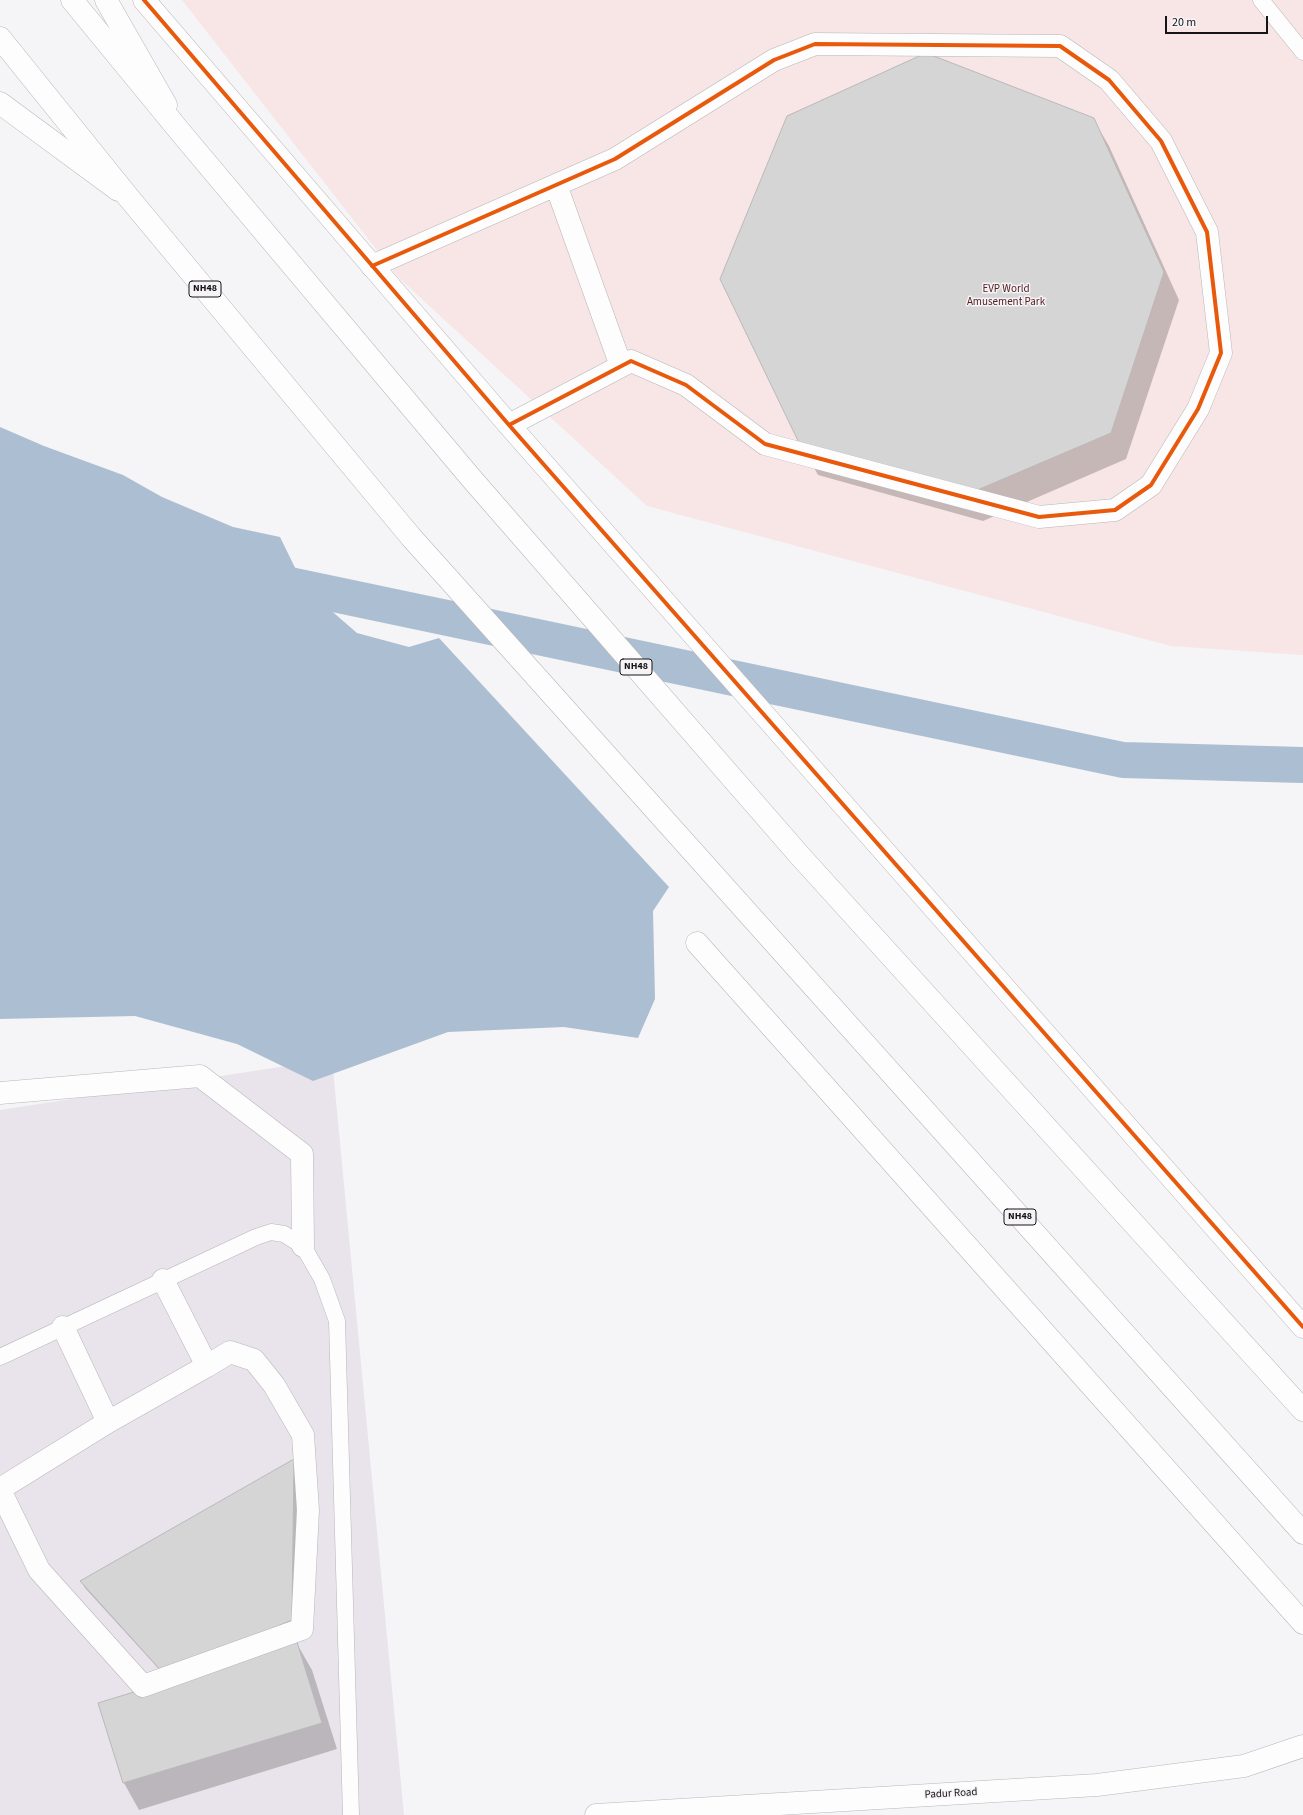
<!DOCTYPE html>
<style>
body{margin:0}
#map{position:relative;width:1303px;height:1815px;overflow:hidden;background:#f5f4f6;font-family:"Source Sans 3",sans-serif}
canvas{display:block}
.scale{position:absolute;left:1165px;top:16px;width:103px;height:18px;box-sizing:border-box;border:2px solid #151416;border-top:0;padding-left:5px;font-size:12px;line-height:14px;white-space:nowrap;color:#151416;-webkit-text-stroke:3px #f6f3f7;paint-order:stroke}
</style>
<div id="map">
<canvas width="1303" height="1815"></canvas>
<div class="scale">20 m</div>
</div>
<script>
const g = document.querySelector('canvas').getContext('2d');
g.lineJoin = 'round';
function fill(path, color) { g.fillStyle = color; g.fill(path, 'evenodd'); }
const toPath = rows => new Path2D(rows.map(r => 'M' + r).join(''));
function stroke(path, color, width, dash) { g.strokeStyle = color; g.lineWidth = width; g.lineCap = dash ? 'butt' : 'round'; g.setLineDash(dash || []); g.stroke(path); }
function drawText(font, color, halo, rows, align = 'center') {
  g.font = font + ' "Source Sans 3",sans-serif'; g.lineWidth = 3; g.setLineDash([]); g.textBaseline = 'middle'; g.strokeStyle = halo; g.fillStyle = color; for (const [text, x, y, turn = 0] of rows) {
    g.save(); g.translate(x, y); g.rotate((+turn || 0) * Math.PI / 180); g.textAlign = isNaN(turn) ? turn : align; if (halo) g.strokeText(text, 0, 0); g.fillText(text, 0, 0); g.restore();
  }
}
const built = toPath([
 [332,1059,404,1815,0,1815,0,1110]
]);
const green = toPath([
 [182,0,1303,0,1303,655,1171,646,647,506,398,277]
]);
const water = toPath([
 [0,427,44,446,123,475,162,497,233,527,280,537,305,588,357,633,409,647,439,638,669,887,653,911,655,999,638,1038,564,1027,448,1032,313,1081,237,1044,135,1016,0,1019]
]);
const shadow = toPath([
 [1093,119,1109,146,1179,300,1126,459,983,521,818,475,803,448],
 [294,1460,297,1467,296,1626,169,1680,85,1588,81,1581],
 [297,1644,312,1670,337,1749,139,1810,124,1783,99,1704]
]);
const canal = toPath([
 [257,578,1123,760,1303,765]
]);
const building = toPath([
 [926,53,1094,118,1164,272,1111,433,968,494,802,449,720,279,787,116,926,53],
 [294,1459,292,1620,164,1674,80,1581,294,1459],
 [297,1642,322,1723,123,1783,98,1703,297,1642]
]);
const lane = toPath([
 [1261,0,1303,52],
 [0,1357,256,1237,271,1232,284,1234,303,1246,322,1279,337,1321,351,1815]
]);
const street = toPath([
 [556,185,621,366],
 [372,266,615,159,774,60,815,44,1060,46,1109,80,1161,141,1207,232,1221,353,1198,409,1151,485,1115,510,1039,517,765,444,686,385,631,361,509,425],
 [0,1093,200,1076,302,1154,303,1246],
 [63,1327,108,1422],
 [0,1489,108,1422,207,1366],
 [0,1490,39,1570,143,1686,302,1629,308,1510,303,1435,274,1385,254,1360,230,1352,207,1366,163,1280]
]);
const secondary = toPath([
 [106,0,166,105],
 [144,0,509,425,1303,1327],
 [0,103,118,190],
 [697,943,1303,1623],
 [596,1815,1097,1785,1244,1766,1303,1746]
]);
const highway = toPath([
 [72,0,182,134,471,478,801,857,1303,1410],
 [0,38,129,198,411,537,1303,1533]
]);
const cycleway = toPath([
 [144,0,509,425,1303,1327],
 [372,266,615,159,774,60,815,44,1060,46,1109,80,1161,141,1207,232,1221,353,1198,409,1151,485,1115,510,1039,517,765,444,686,385,631,361,509,425]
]);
const shields = [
 [205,289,32],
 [636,667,32],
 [1020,1217,32]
];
const shieldNames = [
 ["NH48",205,289],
 ["NH48",636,667],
 ["NH48",1020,1217]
];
const parkNames = [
 ["EVP World",1006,290],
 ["Amusement Park",1006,303]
];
const streetNames = [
 ["Padur Road",951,1794,-3]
];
fill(built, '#e9e4eb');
fill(green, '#f8e5e5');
fill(water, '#acbed1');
fill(shadow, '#0003');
stroke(canal, '#acbed1', 36);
fill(building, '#d6d5d6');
stroke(building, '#bab9ba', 1);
stroke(lane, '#b7b6b8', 17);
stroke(street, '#b7b6b8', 23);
stroke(secondary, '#b7b6b8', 23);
stroke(highway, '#b7b6b8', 23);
stroke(lane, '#fefdfe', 16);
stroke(street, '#fefdfe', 22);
stroke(secondary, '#fefdfe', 22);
stroke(highway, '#fefdfe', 22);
stroke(cycleway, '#e8590c', 4);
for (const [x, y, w] of shields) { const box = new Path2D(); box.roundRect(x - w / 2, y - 8, w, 16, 3); g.fillStyle = '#f6f3f7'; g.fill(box); stroke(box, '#151416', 1); }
drawText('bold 10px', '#151416', null, shieldNames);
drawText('11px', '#542122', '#f6f3f7', parkNames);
drawText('11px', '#151416', '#f6f3f7', streetNames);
</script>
